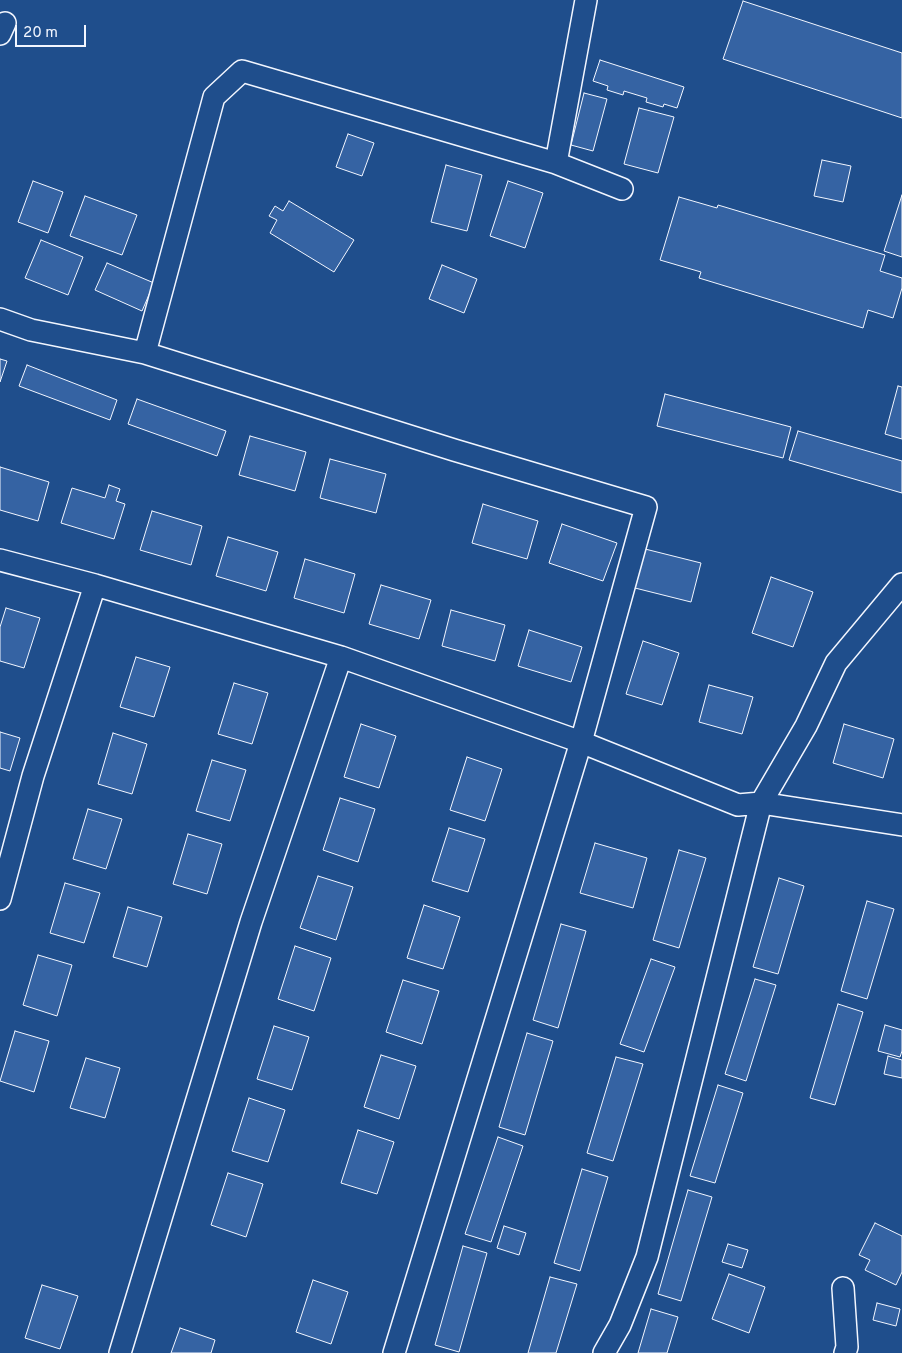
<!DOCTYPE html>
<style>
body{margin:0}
#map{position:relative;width:902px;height:1353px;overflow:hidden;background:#1f4e8c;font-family:Overpass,sans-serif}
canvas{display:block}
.scale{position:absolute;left:15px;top:25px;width:71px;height:22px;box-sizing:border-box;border:2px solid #f2f6ff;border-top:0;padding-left:6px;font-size:15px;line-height:18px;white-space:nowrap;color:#f2f6ff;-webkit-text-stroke:4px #1f4e8c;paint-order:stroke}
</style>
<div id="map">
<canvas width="902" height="1353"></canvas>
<div class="scale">20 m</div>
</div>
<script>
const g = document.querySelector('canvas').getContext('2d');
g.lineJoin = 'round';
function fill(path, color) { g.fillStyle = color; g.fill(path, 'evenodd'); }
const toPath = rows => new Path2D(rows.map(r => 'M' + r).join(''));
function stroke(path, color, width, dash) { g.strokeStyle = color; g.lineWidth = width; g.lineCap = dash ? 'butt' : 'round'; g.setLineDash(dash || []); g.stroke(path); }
const building = toPath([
 [743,1,902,53,902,118,723,59,743,1],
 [600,60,684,87,677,108,664,104,663,107,646,102,647,98,624,91,623,95,607,90,608,86,593,81,600,60],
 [584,93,607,99,593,151,571,145,584,93],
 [639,108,674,117,658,173,624,164,639,108],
 [348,134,374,143,362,176,336,167,348,134],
 [822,160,851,166,843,202,814,196,822,160],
 [446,165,482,175,467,231,431,222,446,165],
 [33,181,63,192,48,233,18,222,33,181],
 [508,181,543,193,525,248,490,236,508,181],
 [902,195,902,257,884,251,902,195],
 [85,196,137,215,122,255,70,236,85,196],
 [679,197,717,208,718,205,885,255,880,271,902,278,902,288,893,318,868,310,863,328,699,278,701,272,660,260,679,197],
 [289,201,354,240,334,272,270,233,277,220,269,216,275,206,283,211,289,201],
 [41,240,83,257,68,295,25,278,41,240],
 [107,263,154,283,142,311,95,290,107,263],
 [442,265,477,279,464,313,429,299,442,265],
 [0,359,7,361,0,382,0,359],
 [27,365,117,400,110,420,19,386,27,365],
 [898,386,902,387,902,439,885,434,898,386],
 [665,394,791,427,783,458,657,426,665,394],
 [137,399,226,431,217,456,128,424,137,399],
 [798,431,902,461,902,493,789,460,798,431],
 [250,436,306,452,295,491,239,475,250,436],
 [330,459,386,474,376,513,320,498,330,459],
 [0,467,49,482,38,521,0,510,0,467],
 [109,485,120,489,116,501,125,504,114,539,61,523,72,488,105,498,109,485],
 [483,504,538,521,527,559,472,543,483,504],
 [152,511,202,526,191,565,140,550,152,511],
 [562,524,617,543,603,581,549,563,562,524],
 [228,537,278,552,266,591,216,576,228,537],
 [645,549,701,563,691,602,635,588,645,549],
 [305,559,355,574,344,613,294,598,305,559],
 [771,577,813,592,793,647,752,633,771,577],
 [381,585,431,600,419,639,369,624,381,585],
 [6,608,40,618,24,668,0,661,0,627,6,608],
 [451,610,505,625,495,661,442,646,451,610],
 [529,630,582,647,571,682,518,666,529,630],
 [643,641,679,653,662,705,626,694,643,641],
 [136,657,170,667,154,717,120,707,136,657],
 [234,683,268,693,252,744,218,734,234,683],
 [709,685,753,697,742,734,699,722,709,685],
 [361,724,396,736,379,788,344,777,361,724],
 [844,724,894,739,883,778,833,763,844,724],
 [0,732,20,738,10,771,0,768,0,732],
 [113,733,147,744,132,794,98,784,113,733],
 [467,757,502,769,485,821,450,810,467,757],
 [212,760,246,770,230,821,196,811,212,760],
 [340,798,375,809,358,862,323,850,340,798],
 [88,809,122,819,106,869,73,859,88,809],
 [449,828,485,839,468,892,432,881,449,828],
 [188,834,222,844,207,894,173,884,188,834],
 [595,843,647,858,633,908,580,893,595,843],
 [679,850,706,858,679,948,653,940,679,850],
 [318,876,353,887,336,940,300,928,318,876],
 [779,878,804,886,778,974,753,967,779,878],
 [65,883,100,893,84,943,50,933,65,883],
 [867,901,894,909,867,999,841,991,867,901],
 [424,905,460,917,443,969,407,958,424,905],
 [128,907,162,917,147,967,113,957,128,907],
 [561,924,586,931,558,1028,533,1020,561,924],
 [295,946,331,958,314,1011,278,999,295,946],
 [38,955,72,965,57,1016,23,1005,38,955],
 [651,959,675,967,644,1052,620,1044,651,959],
 [755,979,776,985,746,1081,725,1074,755,979],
 [403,980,439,991,422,1044,386,1032,403,980],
 [838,1004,863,1012,835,1105,810,1098,838,1004],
 [885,1025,902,1030,902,1051,900,1057,878,1051,885,1025],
 [274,1026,309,1037,292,1090,257,1079,274,1026],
 [15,1031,49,1041,34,1092,0,1081,15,1031],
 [527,1033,553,1041,525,1135,499,1127,527,1033],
 [381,1055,416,1066,399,1119,364,1107,381,1055],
 [888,1056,902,1060,902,1078,884,1074,888,1056],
 [616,1057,643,1064,613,1161,587,1153,616,1057],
 [86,1058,120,1068,105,1118,70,1108,86,1058],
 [718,1085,743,1093,715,1183,690,1176,718,1085],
 [249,1098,285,1110,268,1162,232,1151,249,1098],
 [358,1130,394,1142,377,1194,341,1183,358,1130],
 [498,1137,523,1146,491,1242,465,1234,498,1137],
 [582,1169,608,1177,580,1271,554,1263,582,1169],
 [228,1173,263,1184,246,1237,211,1225,228,1173],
 [688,1190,712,1197,681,1301,658,1294,688,1190],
 [875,1223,902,1236,902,1272,896,1285,865,1270,870,1260,859,1255,875,1223],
 [504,1226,526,1233,519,1255,497,1248,504,1226],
 [728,1244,748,1250,742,1268,722,1262,728,1244],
 [463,1246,487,1253,459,1352,435,1345,463,1246],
 [729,1274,765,1287,749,1333,712,1319,729,1274],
 [550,1277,577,1284,556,1353,528,1353,550,1277],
 [313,1280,348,1292,331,1344,296,1332,313,1280],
 [42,1285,78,1296,60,1349,25,1338,42,1285],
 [877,1303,900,1309,896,1326,873,1320,877,1303],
 [651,1309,678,1317,667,1353,638,1353,651,1309],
 [180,1328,215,1340,211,1353,171,1353,180,1328]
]);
const minor = toPath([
 [0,34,5,23],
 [556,163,586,0],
 [0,319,31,330,145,353,454,450,646,507,581,742,394,1353],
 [145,353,214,97,242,71,556,163,622,189],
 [0,560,95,585,341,657,581,742,738,805,761,803,806,726,836,663,902,584],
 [0,899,33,776,95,585],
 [843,1288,847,1347,845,1353],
 [120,1353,251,922,341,657],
 [604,1353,620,1325,647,1257,761,803,902,825]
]);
fill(building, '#3563a3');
stroke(building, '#f2f6ff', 1);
stroke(minor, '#f2f6ff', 24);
stroke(minor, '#1f4e8c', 21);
</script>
